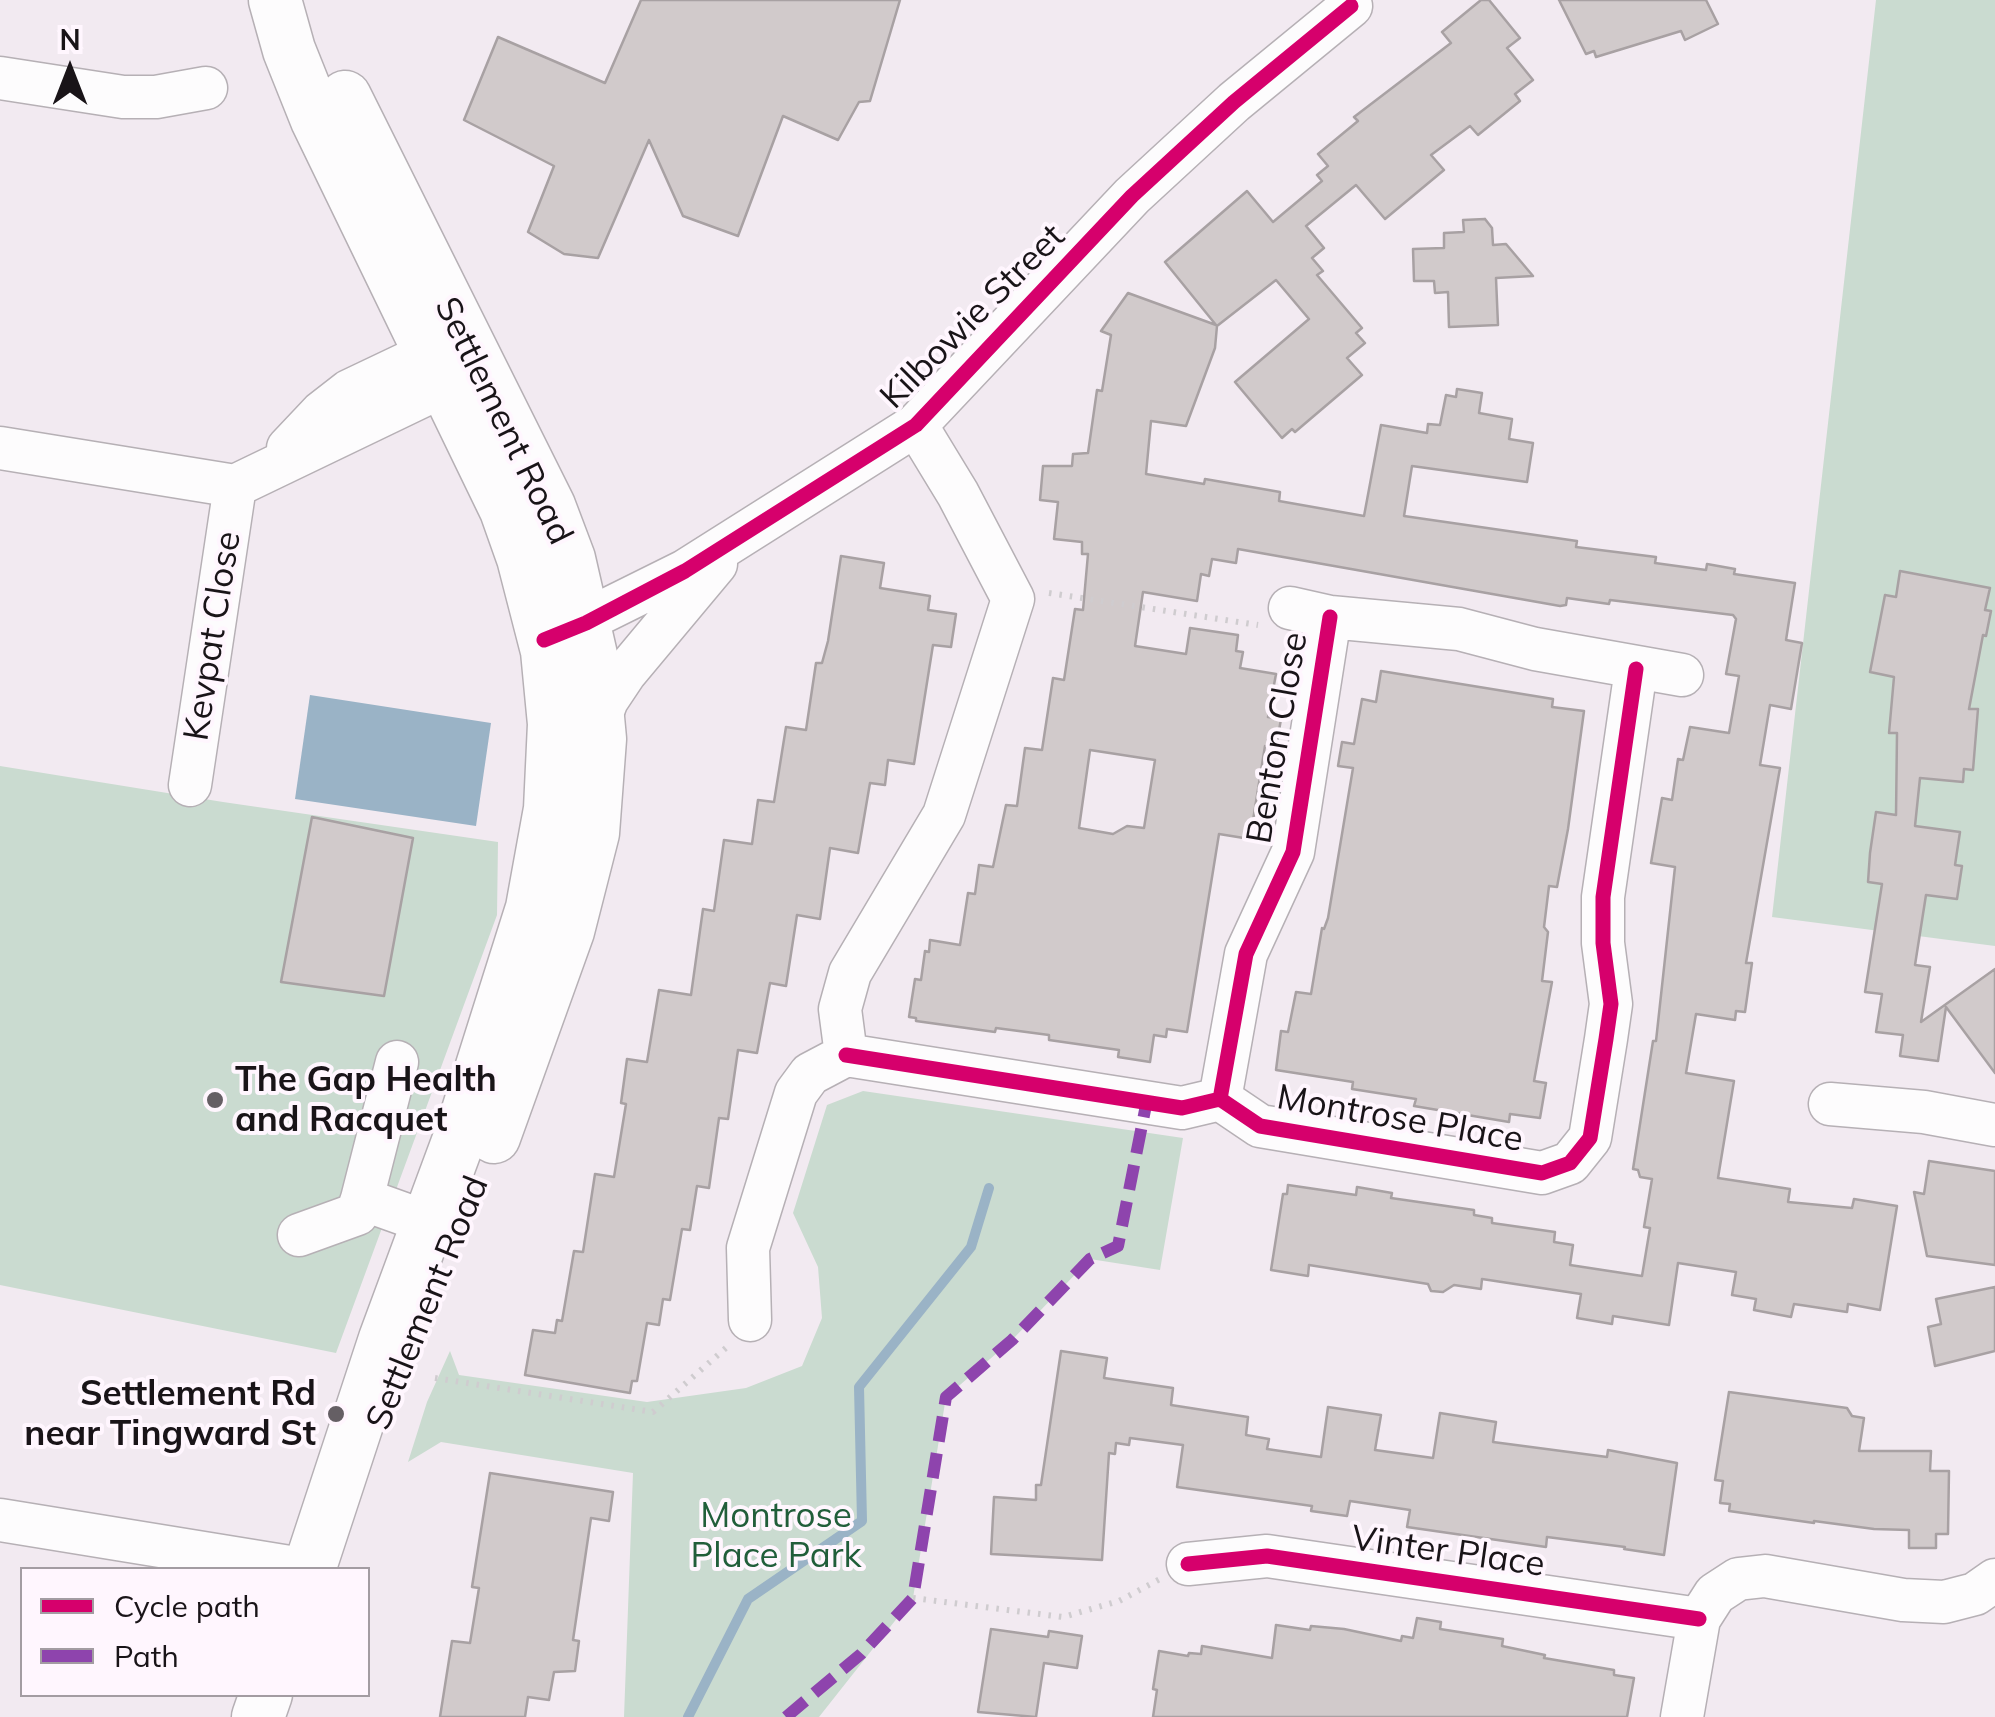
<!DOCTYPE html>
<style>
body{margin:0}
#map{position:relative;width:1995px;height:1717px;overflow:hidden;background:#f2eaf1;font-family:Mulish,sans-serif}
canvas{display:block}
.legend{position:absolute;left:20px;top:1567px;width:350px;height:130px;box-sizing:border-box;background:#fff6fe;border:2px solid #a39ca2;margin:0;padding:12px 18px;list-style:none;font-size:30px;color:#191418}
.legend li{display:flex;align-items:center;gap:20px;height:50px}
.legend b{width:50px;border:2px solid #a39ca2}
.north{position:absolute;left:20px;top:20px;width:100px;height:100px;-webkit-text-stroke:8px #fff6fe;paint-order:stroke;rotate:0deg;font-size:28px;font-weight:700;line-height:40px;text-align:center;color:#191418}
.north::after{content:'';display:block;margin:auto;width:35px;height:45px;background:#191418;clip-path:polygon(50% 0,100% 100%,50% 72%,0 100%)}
</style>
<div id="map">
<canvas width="1995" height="1717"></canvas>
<ul class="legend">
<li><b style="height:12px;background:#d6006c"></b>Cycle path</li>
<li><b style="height:12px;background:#8e44ad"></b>Path</li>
</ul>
<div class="north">N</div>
</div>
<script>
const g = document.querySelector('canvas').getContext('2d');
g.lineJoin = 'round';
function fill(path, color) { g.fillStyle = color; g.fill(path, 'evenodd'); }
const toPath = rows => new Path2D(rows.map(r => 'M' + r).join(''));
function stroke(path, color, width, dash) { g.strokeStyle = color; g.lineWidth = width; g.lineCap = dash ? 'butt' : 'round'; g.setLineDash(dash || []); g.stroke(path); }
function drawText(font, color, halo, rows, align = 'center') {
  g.font = font + ' Mulish,sans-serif'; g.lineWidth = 8; g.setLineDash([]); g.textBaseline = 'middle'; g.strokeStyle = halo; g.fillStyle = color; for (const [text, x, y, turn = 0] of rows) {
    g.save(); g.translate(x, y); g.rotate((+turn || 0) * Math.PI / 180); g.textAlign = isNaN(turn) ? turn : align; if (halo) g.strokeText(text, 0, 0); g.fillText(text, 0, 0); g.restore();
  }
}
const green = toPath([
 [1876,0,1995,0,1995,946,1772,917],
 [0,766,223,802,498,842,497,915,336,1353,0,1285],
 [863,1091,1183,1138,1160,1270,1090,1259,1012,1340,946,1397,913,1598,819,1717,624,1717,633,1473,441,1442,408,1462,427,1402,450,1351,459,1375,647,1402,746,1388,802,1366,822,1318,818,1267,793,1213,827,1105]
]);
const water = toPath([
 [310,695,491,723,476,826,295,799]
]);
const stream = toPath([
 [688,1717,748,1599,862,1521,859,1387,971,1247,989,1188]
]);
const building = toPath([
 [641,0,900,0,870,101,859,102,838,140,783,116,738,236,683,216,649,140,598,258,564,254,528,232,554,166,464,120,498,37,605,83,641,0],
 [1481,0,1489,0,1520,38,1507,48,1533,80,1515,94,1520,101,1478,135,1470,126,1431,155,1444,170,1385,219,1356,185,1306,226,1324,248,1312,258,1323,271,1317,275,1362,328,1356,333,1365,343,1347,358,1362,375,1295,432,1292,429,1282,438,1235,382,1309,319,1276,280,1217,326,1215,348,1186,426,1151,421,1146,474,1204,484,1205,479,1280,492,1279,501,1364,516,1381,425,1427,433,1428,424,1440,425,1446,395,1456,397,1457,389,1482,393,1479,413,1512,419,1509,439,1533,443,1527,482,1412,466,1404,516,1577,541,1576,547,1656,557,1655,563,1706,570,1707,564,1735,569,1734,574,1795,583,1786,640,1802,643,1791,709,1770,705,1760,765,1780,768,1746,963,1752,963,1745,1012,1736,1011,1735,1020,1696,1014,1686,1073,1734,1081,1718,1178,1790,1189,1788,1202,1852,1208,1854,1199,1897,1206,1880,1310,1848,1304,1847,1312,1794,1304,1791,1317,1754,1310,1756,1299,1732,1295,1736,1272,1678,1263,1669,1325,1613,1316,1612,1324,1577,1318,1581,1294,1482,1279,1481,1289,1454,1285,1443,1292,1431,1291,1428,1284,1309,1265,1308,1276,1271,1270,1283,1194,1287,1194,1288,1185,1356,1195,1357,1187,1392,1193,1391,1198,1474,1210,1474,1215,1492,1218,1492,1223,1555,1232,1554,1242,1573,1245,1570,1265,1642,1276,1650,1228,1644,1227,1652,1179,1640,1177,1638,1170,1633,1169,1653,1041,1656,1041,1675,867,1651,863,1662,798,1672,800,1678,759,1683,760,1690,727,1729,733,1739,676,1726,674,1736,619,1733,615,1610,600,1609,604,1567,598,1566,605,1560,606,1238,549,1236,563,1212,559,1209,576,1201,574,1197,601,1143,592,1135,646,1186,654,1190,628,1238,635,1236,651,1243,652,1240,668,1276,674,1268,717,1281,719,1276,748,1265,746,1250,839,1219,834,1187,1032,1167,1029,1166,1037,1154,1035,1150,1062,1118,1057,1119,1050,1049,1040,1049,1035,996,1028,995,1032,916,1021,916,1018,909,1017,915,979,921,980,925,951,929,952,930,940,960,945,968,893,975,894,979,865,993,867,1006,805,1017,806,1025,748,1042,750,1053,678,1064,680,1075,609,1083,610,1088,554,1082,554,1082,542,1054,539,1058,502,1040,500,1043,466,1072,466,1073,454,1088,453,1097,390,1102,391,1111,335,1101,331,1128,293,1216,325,1165,262,1247,191,1273,222,1322,181,1317,175,1328,166,1318,154,1358,121,1354,117,1451,43,1442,32,1481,0],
 [1090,750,1155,760,1144,828,1127,826,1113,834,1079,828,1090,750],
 [1559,0,1706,0,1718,24,1685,40,1681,31,1596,57,1594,51,1586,54,1559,0],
 [1485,219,1492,228,1493,245,1506,244,1533,276,1496,278,1498,325,1449,327,1448,292,1435,293,1434,281,1414,281,1413,249,1444,248,1444,233,1464,232,1463,220,1485,219],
 [841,556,884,563,880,588,930,596,928,610,956,614,951,647,933,645,914,764,888,760,885,785,870,783,858,853,830,848,820,919,797,915,786,986,770,983,757,1053,738,1050,728,1119,719,1118,709,1188,697,1186,690,1230,682,1229,670,1300,663,1299,659,1325,647,1323,637,1381,632,1381,630,1393,525,1375,533,1330,555,1333,557,1320,562,1321,574,1251,583,1252,595,1174,614,1177,626,1104,621,1103,627,1059,647,1062,659,990,691,995,703,909,714,911,724,840,752,844,758,800,774,802,786,727,806,730,816,663,822,663,828,641,841,556],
 [1900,571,1990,588,1985,610,1991,611,1986,636,1983,635,1969,709,1978,709,1973,770,1964,769,1963,782,1920,778,1915,826,1960,832,1955,865,1962,866,1957,899,1926,895,1915,965,1930,967,1921,1022,1995,969,1995,1073,1946,1007,1938,1061,1900,1056,1903,1035,1876,1032,1882,994,1865,992,1882,884,1868,882,1870,853,1876,812,1896,815,1897,733,1889,733,1894,677,1870,672,1885,595,1896,597,1900,571],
 [1381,671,1553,699,1552,707,1584,711,1568,829,1557,887,1549,886,1544,927,1548,932,1542,981,1552,982,1534,1081,1546,1083,1540,1118,1510,1114,1509,1122,1414,1106,1416,1099,1352,1089,1353,1082,1276,1070,1281,1031,1288,1032,1296,992,1311,994,1322,928,1324,929,1328,918,1353,768,1338,766,1342,742,1354,744,1362,699,1376,702,1381,671],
 [312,817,413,838,384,996,281,982,312,817],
 [1929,1161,1995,1171,1995,1265,1927,1256,1914,1192,1924,1194,1929,1161],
 [1995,1287,1995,1351,1935,1366,1928,1327,1941,1324,1936,1299,1995,1287],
 [1061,1351,1107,1358,1104,1378,1173,1388,1171,1405,1248,1417,1246,1435,1269,1439,1267,1449,1321,1457,1328,1407,1381,1415,1375,1450,1433,1458,1440,1413,1496,1422,1493,1442,1607,1457,1608,1450,1677,1463,1664,1555,1624,1549,1625,1547,1547,1537,1546,1547,1407,1527,1410,1510,1350,1501,1347,1516,1311,1511,1312,1506,1177,1487,1183,1445,1130,1438,1129,1445,1116,1443,1115,1454,1109,1453,1102,1560,991,1554,994,1497,1036,1500,1036,1485,1041,1485,1061,1351],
 [1729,1392,1847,1408,1852,1416,1864,1418,1859,1451,1931,1451,1930,1471,1949,1471,1948,1534,1936,1534,1936,1548,1909,1548,1909,1530,1874,1529,1814,1521,1814,1523,1729,1511,1730,1504,1720,1503,1723,1481,1715,1480,1729,1392],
 [490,1473,613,1492,609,1521,591,1518,573,1640,579,1641,575,1671,554,1672,549,1700,528,1697,525,1717,440,1717,452,1641,470,1643,479,1588,472,1587,490,1473],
 [1417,1618,1441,1622,1440,1629,1503,1639,1502,1646,1545,1655,1544,1658,1614,1670,1614,1675,1634,1678,1627,1717,1153,1717,1157,1690,1153,1689,1159,1651,1188,1656,1189,1653,1201,1654,1202,1646,1272,1658,1276,1625,1310,1630,1311,1626,1344,1629,1401,1641,1402,1636,1413,1638,1417,1618],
 [991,1629,1048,1637,1049,1631,1082,1636,1077,1668,1044,1663,1036,1717,978,1712,991,1629]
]);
const path = toPath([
 [1049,593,1258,625],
 [435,1378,653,1412,727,1347],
 [913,1598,1063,1617,1119,1601,1160,1579]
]);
const minor = toPath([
 [0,78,123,97,156,97,206,88],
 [0,448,235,486,447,384],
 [288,448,322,412,349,391,431,352],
 [1290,608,1330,617,1459,629,1535,649,1682,675],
 [558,634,685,571,916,425,1132,196,1234,102,1351,6],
 [599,721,607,700,625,673,716,564],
 [190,785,235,486],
 [846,1055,1182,1108,1220,1099,1260,1126,1542,1173,1570,1163,1590,1138,1606,1039,1611,1004,1603,943,1603,897,1636,669],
 [1220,1099,1246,954,1293,852,1330,617],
 [1830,1104,1924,1112,1995,1125],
 [362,1199,397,1062],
 [299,1235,357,1214,362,1199,429,1223],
 [750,1320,748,1248,796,1093,810,1074,846,1055,840,1009,850,973,944,815,1013,599,958,494,916,425],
 [0,1520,308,1570],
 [1188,1564,1267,1556,1699,1619],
 [1682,1717,1699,1619,1715,1594,1738,1579,1765,1576,1903,1600,1944,1602,1975,1594,1995,1580]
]);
const major = toPath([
 [275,0,289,50,317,120,506,510,523,558,547,651,554,724,550,809,532,908,459,1139,385,1339,309,1570],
 [345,97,549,506,569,559,593,664,600,739,593,833,568,931,494,1137],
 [258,1717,266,1694]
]);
const quiet = toPath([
 [786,1717,861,1654,913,1598,946,1397,1012,1340,1090,1259,1118,1246,1147,1100]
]);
const cycleway = toPath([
 [544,640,586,623,685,571,916,425,1132,196,1234,102,1351,6],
 [846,1055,1182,1108,1220,1099,1260,1126,1542,1173,1570,1163,1590,1138,1606,1039,1611,1004,1603,943,1603,897,1636,669],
 [1220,1099,1246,954,1293,852,1330,617],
 [1188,1564,1267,1556,1699,1619]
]);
const markers = [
 [215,1100,10,"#655f64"],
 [336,1414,10,"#655f64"]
];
const streetNames = [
 ["Kilbowie Street",973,317,-45],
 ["Settlement Road",503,421,64],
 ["Kevpat Close",213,636,-81],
 ["Benton Close",1278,738,-80],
 ["Montrose Place",1400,1119,10],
 ["Settlement Road",428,1303,-68],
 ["Vinter Place",1448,1552,8]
];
const poiNames = [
 ["The Gap Health",235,1080],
 ["and Racquet",235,1120],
 ["Settlement Rd",316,1394,"right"],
 ["near Tingward St",316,1434,"right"]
];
const parkNames = [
 ["Montrose",776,1516],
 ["Place Park",776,1556]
];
fill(green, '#cadbd0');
fill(water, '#9ab3c6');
stroke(stream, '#9ab3c6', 10);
fill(building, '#d1cacb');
stroke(building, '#a8a1a3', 2.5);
stroke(minor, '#b6b0b5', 45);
stroke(major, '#b6b0b5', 55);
stroke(path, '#cfcccf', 6, [2.5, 8]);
stroke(minor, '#fdfcfd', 42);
stroke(major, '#fdfcfd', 52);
stroke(quiet, '#8e44ad', 12, [25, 12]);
stroke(cycleway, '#d6006c', 15);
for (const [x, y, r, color] of markers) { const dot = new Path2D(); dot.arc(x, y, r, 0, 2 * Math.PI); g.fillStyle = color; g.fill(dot); stroke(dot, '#fff6fe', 4); }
drawText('35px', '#191418', '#fff6fe', streetNames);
drawText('bold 35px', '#191418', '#fff6fe', poiNames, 'left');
drawText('35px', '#215e3a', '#fff6fe', parkNames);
</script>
